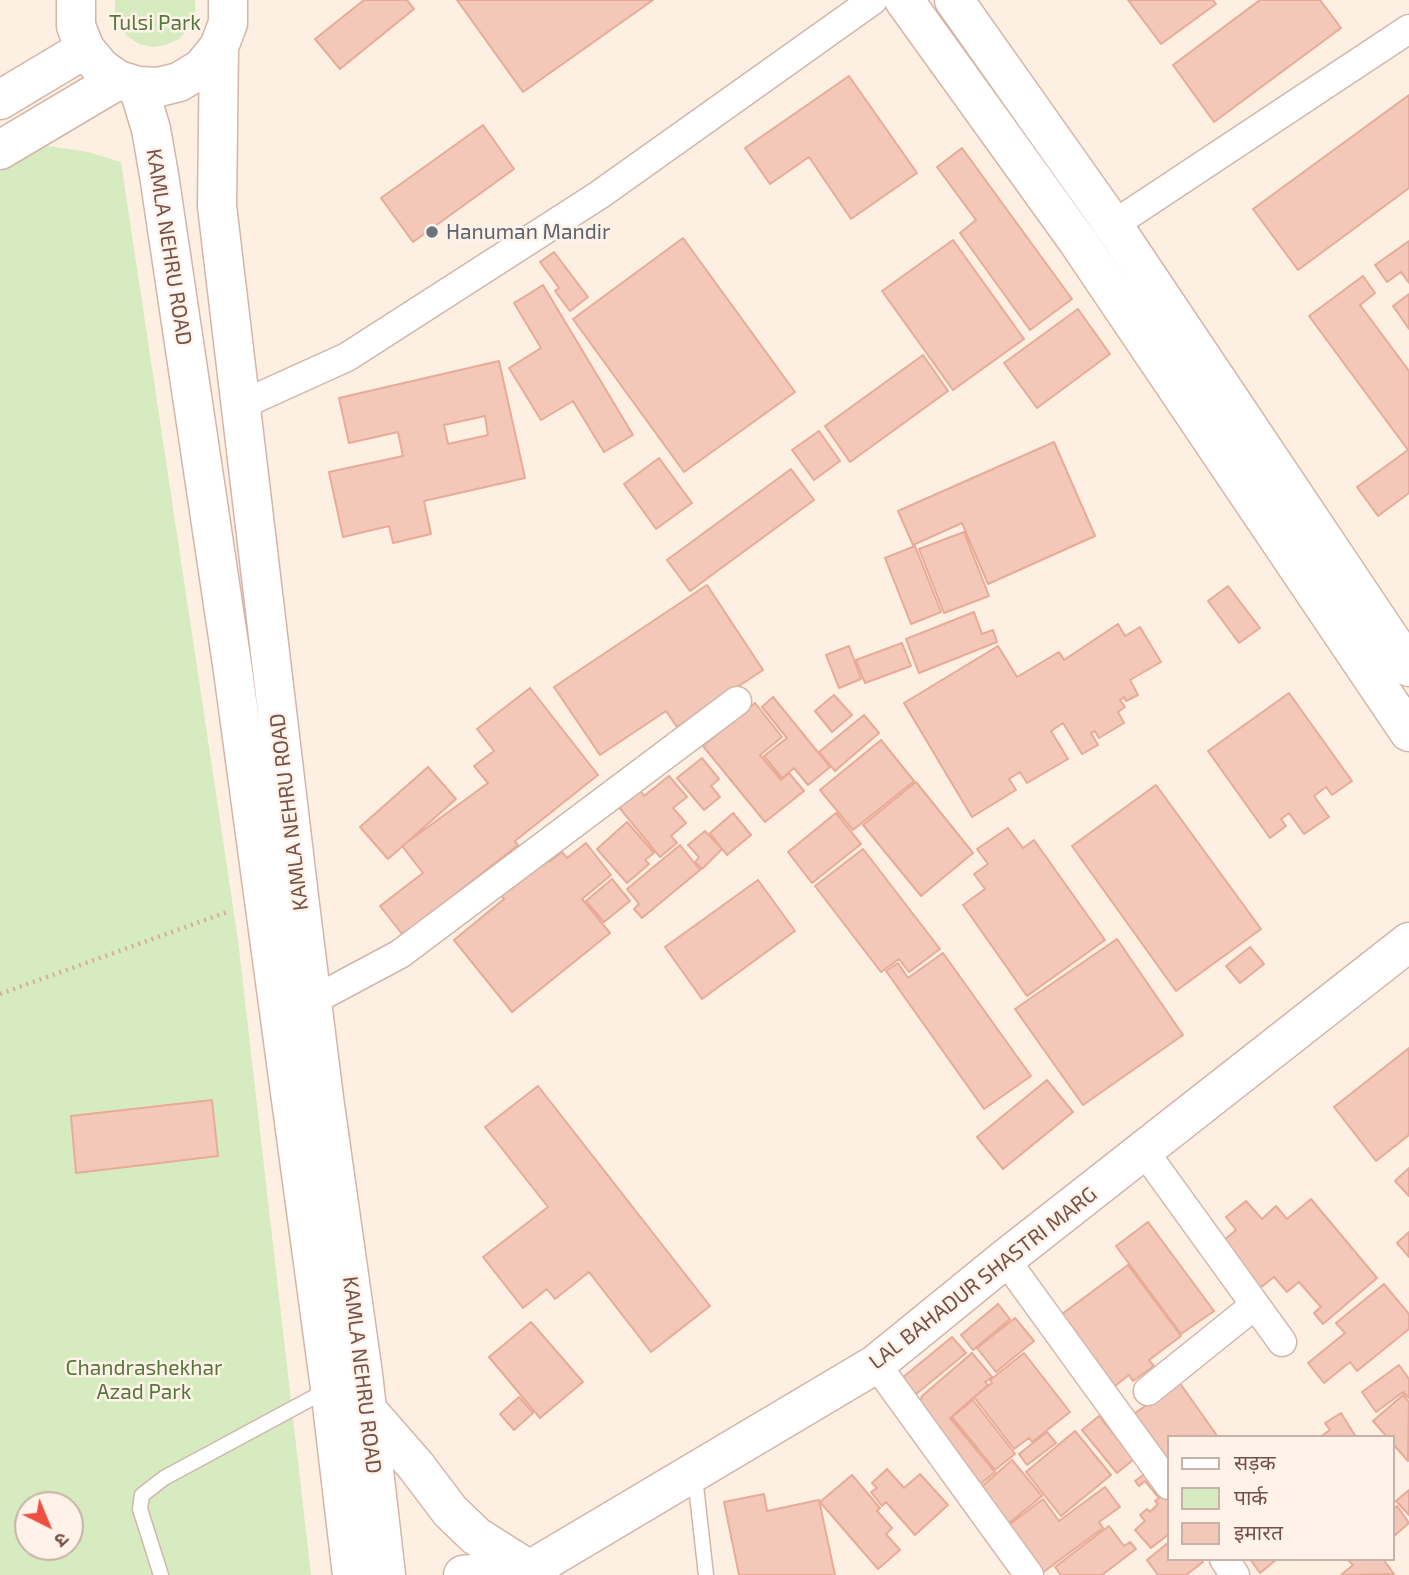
<!DOCTYPE html>
<meta charset="utf-8">
<style>
body{margin:0}
#map{position:relative;width:1409px;height:1575px;overflow:hidden;background:#fdefe2;font-family:"Exo 2","Noto Sans Devanagari",sans-serif}
canvas{display:block}
.legend{position:absolute;left:1167px;top:1435px;width:228px;height:126px;box-sizing:border-box;background:#fff3e9;border:2px solid #c8b2a8;margin:0;padding:9px 12px;list-style:none;font-size:21px;color:#765147}
.legend li{display:flex;align-items:center;gap:14px;height:35px}
.legend b{width:35px;border:2px solid #c8b2a8}
.north{position:absolute;left:14px;top:1491px;width:70px;height:70px;box-sizing:border-box;background:#fff3e9;border:2px solid #c8b2a8;border-radius:50%;rotate:137deg;font-size:19px;font-weight:700;line-height:28px;text-align:center;color:#765147}
.north::after{content:'';display:block;margin:auto;width:24px;height:32px;background:#ee4f40;clip-path:polygon(50% 0,100% 100%,50% 72%,0 100%)}
</style>
<div id="map">
<canvas width="1409" height="1575"></canvas>
<ul class="legend">
<li><b style="height:9px;background:#fff"></b>सड़क</li>
<li><b style="height:19px;background:#d7ebc0"></b>पार्क</li>
<li><b style="height:19px;background:#f4c8b8"></b>इमारत</li>
</ul>
<div class="north">उ</div>
</div>
<script>
const g = document.querySelector('canvas').getContext('2d');
g.lineJoin = 'round';
function fill(path, color) { g.fillStyle = color; g.fill(path, 'evenodd'); }
const toPath = rows => new Path2D(rows.map(r => 'M' + r).join(''));
function stroke(path, color, width, dash) { g.strokeStyle = color; g.lineWidth = width; g.lineCap = dash ? 'butt' : 'round'; g.setLineDash(dash || []); g.stroke(path); }
function drawText(font, color, halo, rows, align = 'center') {
  g.font = font + ' "Exo 2",sans-serif'; g.lineWidth = 5; g.setLineDash([]); g.textBaseline = 'middle'; g.strokeStyle = halo; g.fillStyle = color; for (const [text, x, y, turn = 0] of rows) {
    g.save(); g.translate(x, y); g.rotate((+turn || 0) * Math.PI / 180); g.textAlign = isNaN(turn) ? turn : align; if (halo) g.strokeText(text, 0, 0); g.fillText(text, 0, 0); g.restore();
  }
}
const green = toPath([
 [115,0,195,0,195,15,189,28,179,39,166,45,153,47,139,44,127,36,119,25,115,13],
 [41,145,88,152,121,162,238,940,311,1575,0,1575,0,169],
 [28,1505,70,1505,70,1547,28,1547]
]);
const building = toPath([
 [364,0,407,0,414,9,340,69,315,39,364,0],
 [457,0,653,0,523,92,457,0],
 [1128,0,1213,0,1216,4,1161,44,1128,0],
 [1260,0,1320,0,1341,28,1214,122,1173,65,1260,0],
 [849,76,917,173,851,219,809,157,770,184,745,148,849,76],
 [1409,95,1409,188,1298,270,1253,209,1409,95],
 [483,125,514,169,413,242,381,198,483,125],
 [962,148,1072,299,1030,330,960,233,976,220,937,167,962,148],
 [683,238,795,392,684,472,573,319,683,238],
 [953,240,1024,339,953,390,882,291,953,240],
 [1409,241,1409,283,1401,272,1387,282,1375,265,1409,241],
 [554,252,588,297,570,311,555,291,559,288,540,262,554,252],
 [1363,276,1375,293,1360,305,1409,371,1409,493,1378,516,1357,487,1408,450,1309,316,1363,276],
 [543,285,633,435,604,452,573,401,541,420,509,368,541,348,514,303,543,285],
 [1409,294,1409,329,1393,306,1409,294],
 [1078,309,1110,354,1037,408,1004,363,1078,309],
 [923,355,948,391,850,462,825,426,923,355],
 [499,361,525,478,424,501,431,534,393,543,389,526,343,537,329,472,403,456,398,432,349,443,339,398,499,361],
 [485,416,488,435,448,444,444,425,485,416],
 [819,431,840,461,814,480,792,450,819,431],
 [1054,442,1095,536,988,584,962,523,913,545,898,511,1054,442],
 [659,458,692,503,656,529,624,484,659,458],
 [791,469,814,500,690,591,667,560,791,469],
 [964,532,989,596,944,613,919,549,964,532],
 [915,546,941,612,911,624,885,558,915,546],
 [707,585,763,670,677,727,666,711,600,755,554,687,707,585],
 [1228,586,1260,628,1239,643,1208,601,1228,586],
 [974,612,982,634,993,630,997,642,919,673,906,639,974,612],
 [1118,624,1125,636,1140,627,1161,662,1130,680,1138,695,1126,701,1124,697,1120,700,1125,707,1118,712,1124,723,1099,738,1095,731,1091,733,1098,745,1082,754,1063,723,1051,731,1068,759,1027,783,1020,772,1009,779,1016,790,972,817,904,703,998,646,1017,677,1059,652,1064,660,1118,624],
 [902,643,911,666,865,683,856,660,902,643],
 [849,646,861,679,839,688,826,655,849,646],
 [530,688,598,775,515,841,518,845,403,935,380,906,423,873,402,846,488,783,474,766,494,751,477,729,530,688],
 [1289,693,1352,781,1332,795,1326,787,1314,796,1329,817,1304,834,1289,813,1281,819,1286,826,1270,838,1208,751,1289,693],
 [834,695,852,715,832,732,815,711,834,695],
 [773,697,830,767,808,785,794,768,782,778,764,756,787,738,762,707,773,697],
 [755,703,782,737,760,755,781,780,789,773,804,791,765,822,703,746,755,703],
 [864,715,879,733,835,771,819,752,864,715],
 [881,740,914,781,853,830,820,790,881,740],
 [702,758,719,779,711,786,720,797,704,810,677,778,702,758],
 [428,767,456,799,388,859,360,827,428,767],
 [669,776,687,797,673,808,686,823,671,836,677,843,660,857,618,806,639,788,644,796,669,776],
 [916,782,973,853,921,896,863,825,916,782],
 [1156,785,1261,929,1176,991,1072,846,1156,785],
 [733,813,751,835,727,855,710,833,733,813],
 [836,813,861,844,812,883,788,852,836,813],
 [627,822,654,853,645,860,649,864,627,883,597,849,627,822],
 [1008,828,1023,848,1034,840,1105,940,1027,996,963,905,985,889,974,874,988,864,977,849,1008,828],
 [705,831,722,849,702,869,695,862,699,857,688,845,705,831],
 [586,843,611,875,582,899,610,933,512,1012,454,940,504,899,497,891,542,854,549,862,562,852,567,858,586,843],
 [680,845,700,870,642,918,634,909,639,904,627,889,680,845],
 [863,849,940,949,909,972,899,959,881,972,815,886,863,849],
 [612,879,630,901,604,922,586,901,612,879],
 [758,880,795,931,702,999,665,947,758,880],
 [1117,939,1183,1035,1083,1105,1015,1009,1117,939],
 [1250,947,1264,964,1240,983,1226,966,1250,947],
 [943,953,1031,1076,984,1109,886,971,898,963,908,978,943,953],
 [1409,1048,1409,1135,1376,1161,1334,1107,1409,1048],
 [1047,1080,1073,1112,1003,1169,977,1137,1047,1080],
 [538,1086,710,1306,651,1352,589,1272,555,1299,547,1289,523,1308,483,1257,548,1207,485,1127,538,1086],
 [212,1100,218,1156,76,1173,71,1116,212,1100],
 [1409,1168,1409,1196,1395,1181,1409,1168],
 [1311,1199,1377,1278,1323,1324,1314,1313,1321,1307,1299,1282,1287,1292,1274,1277,1260,1288,1222,1242,1236,1230,1226,1217,1246,1201,1262,1219,1276,1206,1287,1219,1311,1199],
 [1148,1222,1214,1311,1181,1334,1116,1246,1148,1222],
 [1409,1232,1409,1257,1397,1243,1409,1232],
 [1128,1265,1181,1336,1149,1360,1154,1366,1133,1381,1129,1375,1111,1389,1058,1317,1128,1265],
 [1384,1284,1409,1314,1409,1329,1357,1371,1350,1362,1324,1383,1308,1363,1345,1333,1336,1323,1384,1284],
 [998,1304,1010,1319,973,1350,961,1335,998,1304],
 [1015,1318,1034,1341,996,1372,977,1348,1015,1318],
 [531,1322,583,1382,540,1418,489,1357,531,1322],
 [952,1337,966,1353,910,1399,896,1383,952,1337],
 [972,1353,992,1377,985,1382,988,1385,950,1418,995,1472,978,1486,916,1414,922,1396,972,1353],
 [1024,1353,1070,1412,1032,1442,1029,1438,1014,1449,974,1397,992,1383,990,1380,1024,1353],
 [1399,1365,1409,1379,1409,1398,1403,1392,1376,1412,1362,1392,1399,1365],
 [1179,1382,1218,1437,1169,1437,1169,1469,1131,1416,1179,1382],
 [1403,1395,1409,1402,1408,1461,1393,1444,1393,1437,1387,1437,1373,1421,1403,1395],
 [519,1397,533,1413,514,1430,500,1414,519,1397],
 [973,1400,1015,1454,995,1470,952,1417,973,1400],
 [1341,1413,1356,1437,1320,1437,1330,1430,1325,1423,1341,1413],
 [1099,1416,1134,1459,1117,1473,1082,1430,1099,1416],
 [1075,1431,1111,1475,1061,1516,1026,1472,1075,1431],
 [1047,1432,1056,1443,1027,1465,1019,1454,1047,1432],
 [1012,1460,1042,1496,1008,1524,979,1489,1012,1460],
 [887,1469,904,1488,920,1474,948,1505,915,1535,886,1502,882,1506,871,1492,877,1488,872,1483,887,1469],
 [1147,1472,1169,1484,1169,1534,1151,1548,1135,1530,1145,1521,1140,1515,1147,1509,1150,1512,1158,1504,1155,1501,1159,1498,1145,1481,1139,1486,1135,1481,1147,1472],
 [852,1475,880,1508,877,1511,892,1528,886,1534,900,1550,878,1569,820,1502,852,1475],
 [1105,1487,1120,1507,1099,1522,1103,1528,1042,1573,1008,1526,1043,1499,1059,1521,1105,1487],
 [1409,1490,1409,1515,1396,1501,1409,1490],
 [764,1494,767,1511,819,1500,835,1575,739,1575,724,1502,764,1494],
 [1397,1506,1409,1523,1393,1537,1393,1509,1397,1506],
 [1109,1526,1124,1546,1130,1542,1136,1549,1102,1575,1061,1575,1055,1567,1109,1526],
 [1169,1542,1169,1559,1200,1559,1203,1562,1186,1575,1158,1575,1147,1560,1169,1542],
 [1250,1559,1277,1559,1260,1573,1250,1559],
 [1347,1559,1383,1559,1394,1574,1341,1575,1353,1565,1347,1559]
]);
const path = toPath([
 [0,994,230,911]
]);
const lane = toPath([
 [695,1477,706,1575],
 [161,1575,140,1509,142,1495,164,1478,329,1389]
]);
const street = toPath([
 [1113,225,1409,29],
 [241,405,347,357,599,195,873,0],
 [312,1001,400,954,737,701],
 [1144,1151,1282,1342],
 [1005,1259,1169,1485],
 [876,1364,1029,1575],
 [1148,1391,1255,1305],
 [1224,1559,1235,1575]
]);
const secondary = toPath([
 [76,0,76,26,85,49,101,68,118,80,138,86,159,87,179,82,202,68,219,47,228,23,228,0],
 [904,0,1079,243,1409,732],
 [954,0,1113,225,1409,667],
 [219,47,217,206,300,905,324,1098,363,1374,386,1575],
 [138,86,151,129,159,175,233,671,330,1388,352,1575],
 [0,100,85,49],
 [0,150,118,80],
 [367,1410,416,1466,450,1511,476,1536,528,1569],
 [463,1575,528,1569],
 [521,1575,876,1364,1005,1259,1409,942]
]);
const markers = [
 [432,232,7,"#6b7280"]
];
const parkNames = [
 ["Tulsi Park",155,23],
 ["Chandrashekhar",144,1368],
 ["Azad Park",144,1392]
];
const worshipNames = [
 ["Hanuman Mandir",446,232]
];
const streetNames = [
 ["KAMLA NEHRU ROAD",169,247,81],
 ["KAMLA NEHRU ROAD",289,812,-97],
 ["LAL BAHADUR SHASTRI MARG",983,1278,-38],
 ["KAMLA NEHRU ROAD",362,1375,83]
];
fill(green, '#d7ebc0');
fill(building, '#f4c8b8');
stroke(building, '#e7ab98', 2);
stroke(lane, '#d1b7ab', 17);
stroke(street, '#d1b7ab', 31);
stroke(secondary, '#d4b5a8', 41);
stroke(path, '#d9ab9b', 4.5, [2, 5]);
stroke(lane, '#fff', 14);
stroke(street, '#fff', 28);
stroke(secondary, '#fff', 38);
for (const [x, y, r, color] of markers) { const dot = new Path2D(); dot.arc(x, y, r, 0, 2 * Math.PI); g.fillStyle = color; g.fill(dot); stroke(dot, '#fff3e9', 2.5); }
drawText('21px', '#55773c', '#fff3e9', parkNames);
drawText('21px', '#5b616d', '#fff3e9', worshipNames, 'left');
drawText('21px', '#765147', '#fff3e9', streetNames);
</script>
